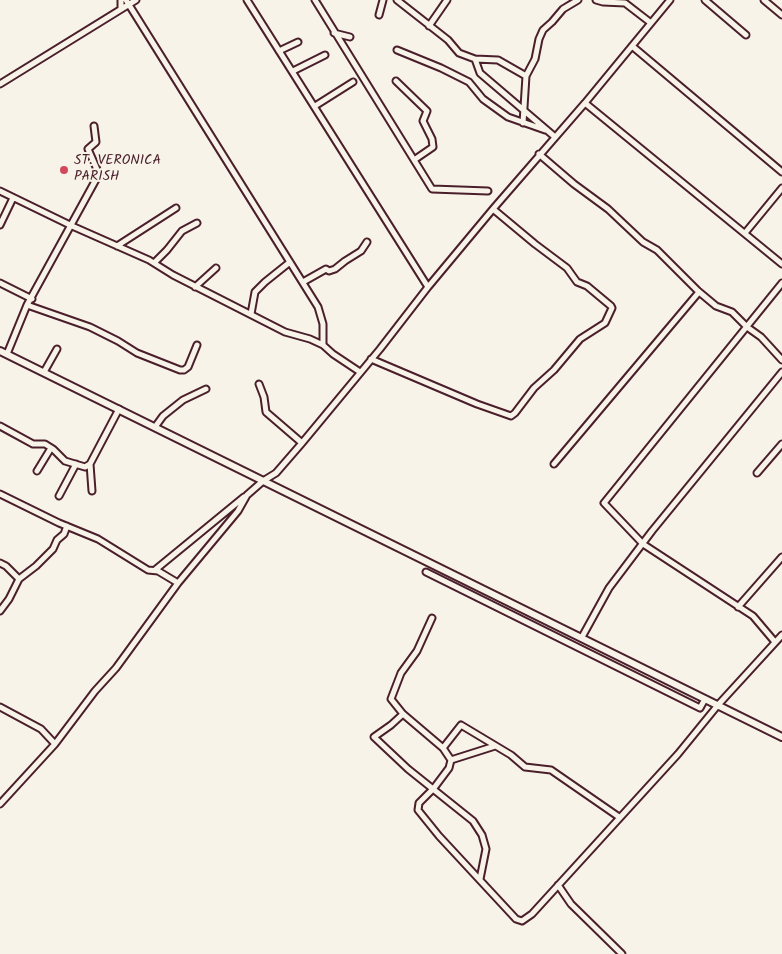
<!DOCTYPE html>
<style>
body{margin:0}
canvas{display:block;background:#f7f3e8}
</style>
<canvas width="782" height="954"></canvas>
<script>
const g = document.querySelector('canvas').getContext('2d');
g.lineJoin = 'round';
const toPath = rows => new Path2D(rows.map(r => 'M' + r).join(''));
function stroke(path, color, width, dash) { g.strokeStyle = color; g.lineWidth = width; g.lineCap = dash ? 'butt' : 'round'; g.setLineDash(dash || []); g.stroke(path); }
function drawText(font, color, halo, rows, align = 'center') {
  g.font = font + ' Kalam,sans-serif'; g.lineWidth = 4; g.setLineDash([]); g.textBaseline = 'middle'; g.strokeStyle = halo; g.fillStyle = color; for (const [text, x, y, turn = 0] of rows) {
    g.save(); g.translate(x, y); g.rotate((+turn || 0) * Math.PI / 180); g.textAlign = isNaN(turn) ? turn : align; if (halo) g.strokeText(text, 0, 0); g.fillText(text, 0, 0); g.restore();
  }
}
const minor = toPath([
 [121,0,121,9],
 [126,0,318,307,323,324,323,345],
 [247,0,428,287],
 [315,0,432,189,488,191],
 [397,0,448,40,459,53,475,59,480,73,555,137],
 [596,0,603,2,625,3,651,23],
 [705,0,746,35],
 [764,0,782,15],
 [379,15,383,0],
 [429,26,447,0],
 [334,33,350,37],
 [632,46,782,172],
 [397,50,441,68,469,82,483,99,508,117,545,130],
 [279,51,298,42],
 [475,59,498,60,526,76],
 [293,71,325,55],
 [396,81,427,111,423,121,432,139,433,147,414,160],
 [0,84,136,0],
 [585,103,782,264],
 [315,106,353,82],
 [523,123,526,76,535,59,539,39,543,30,552,22,563,9,578,0],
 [539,154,574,184,608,209,643,242,657,250,698,291,716,306,732,312,747,327,761,337,782,360],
 [0,191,72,226,149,260,173,275,285,332,310,339,323,345,333,354,360,372],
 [0,225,13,198],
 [745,233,782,188],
 [117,246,176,208],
 [154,263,167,250,182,231,197,223],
 [303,282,326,269,329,271,335,269,345,261,361,251,367,242],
 [0,283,32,299],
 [195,287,216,268],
 [27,305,90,327,118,341,137,353,180,370,184,370,188,367,197,345],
 [251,314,255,292,265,282,290,262],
 [7,354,27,305,99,174,88,149,96,142,94,126],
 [371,359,477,404,511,416,515,413,534,388,554,370,580,339,605,323,612,308,611,306,587,286,577,282,567,268,535,244,493,209],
 [44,372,57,349],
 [259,384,264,397,266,412,302,443],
 [0,426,33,444,45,444,53,449,65,461,85,467,90,464,119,409],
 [155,427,163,416,183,400,206,389],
 [90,464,92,491],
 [554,464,699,292],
 [37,471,51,448],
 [757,473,782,444],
 [0,494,59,523,98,539,148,570,158,571,178,583],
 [59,496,76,464],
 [0,563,6,566,19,579],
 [155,570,244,497],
 [426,572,700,708,705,699],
 [738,607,782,557],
 [0,611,9,599,19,579,36,566,53,549,57,540,64,534,67,526],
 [432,618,417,651,401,673,391,699,403,714,443,748,451,760,449,768,434,788,419,803,418,810,439,836,516,919,522,921,532,914,678,754,718,705,782,635],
 [582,637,609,588,652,531,782,372],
 [775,642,753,616,643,544,604,503,782,283],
 [0,707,41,729,55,744],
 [403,714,391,725,374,737,408,769,473,821,482,835,486,849,480,879],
 [443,748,461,725,511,755,525,767,551,770,619,817],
 [451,760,495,746],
 [0,804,55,744,95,691,116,668,178,583,238,511,247,495,263,481,276,473,302,443,380,349,428,287,493,209,585,103,670,0],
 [558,885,571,904,622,954]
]);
const tertiary = toPath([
 [0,351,782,737]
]);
const markers = [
 [64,170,5,"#d1495b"]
];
const poiNames = [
 ["ST. VERONICA",74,162],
 ["PARISH",74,178]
];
stroke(minor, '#4a1f2b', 9);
stroke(tertiary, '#4a1f2b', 10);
stroke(minor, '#f7f3e8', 5);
stroke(tertiary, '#f7f3e8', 6);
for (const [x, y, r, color] of markers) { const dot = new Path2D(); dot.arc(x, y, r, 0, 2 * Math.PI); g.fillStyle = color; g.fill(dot); stroke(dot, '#f7f3e8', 2); }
drawText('14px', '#4a1f2b', '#f7f3e8', poiNames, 'left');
</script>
